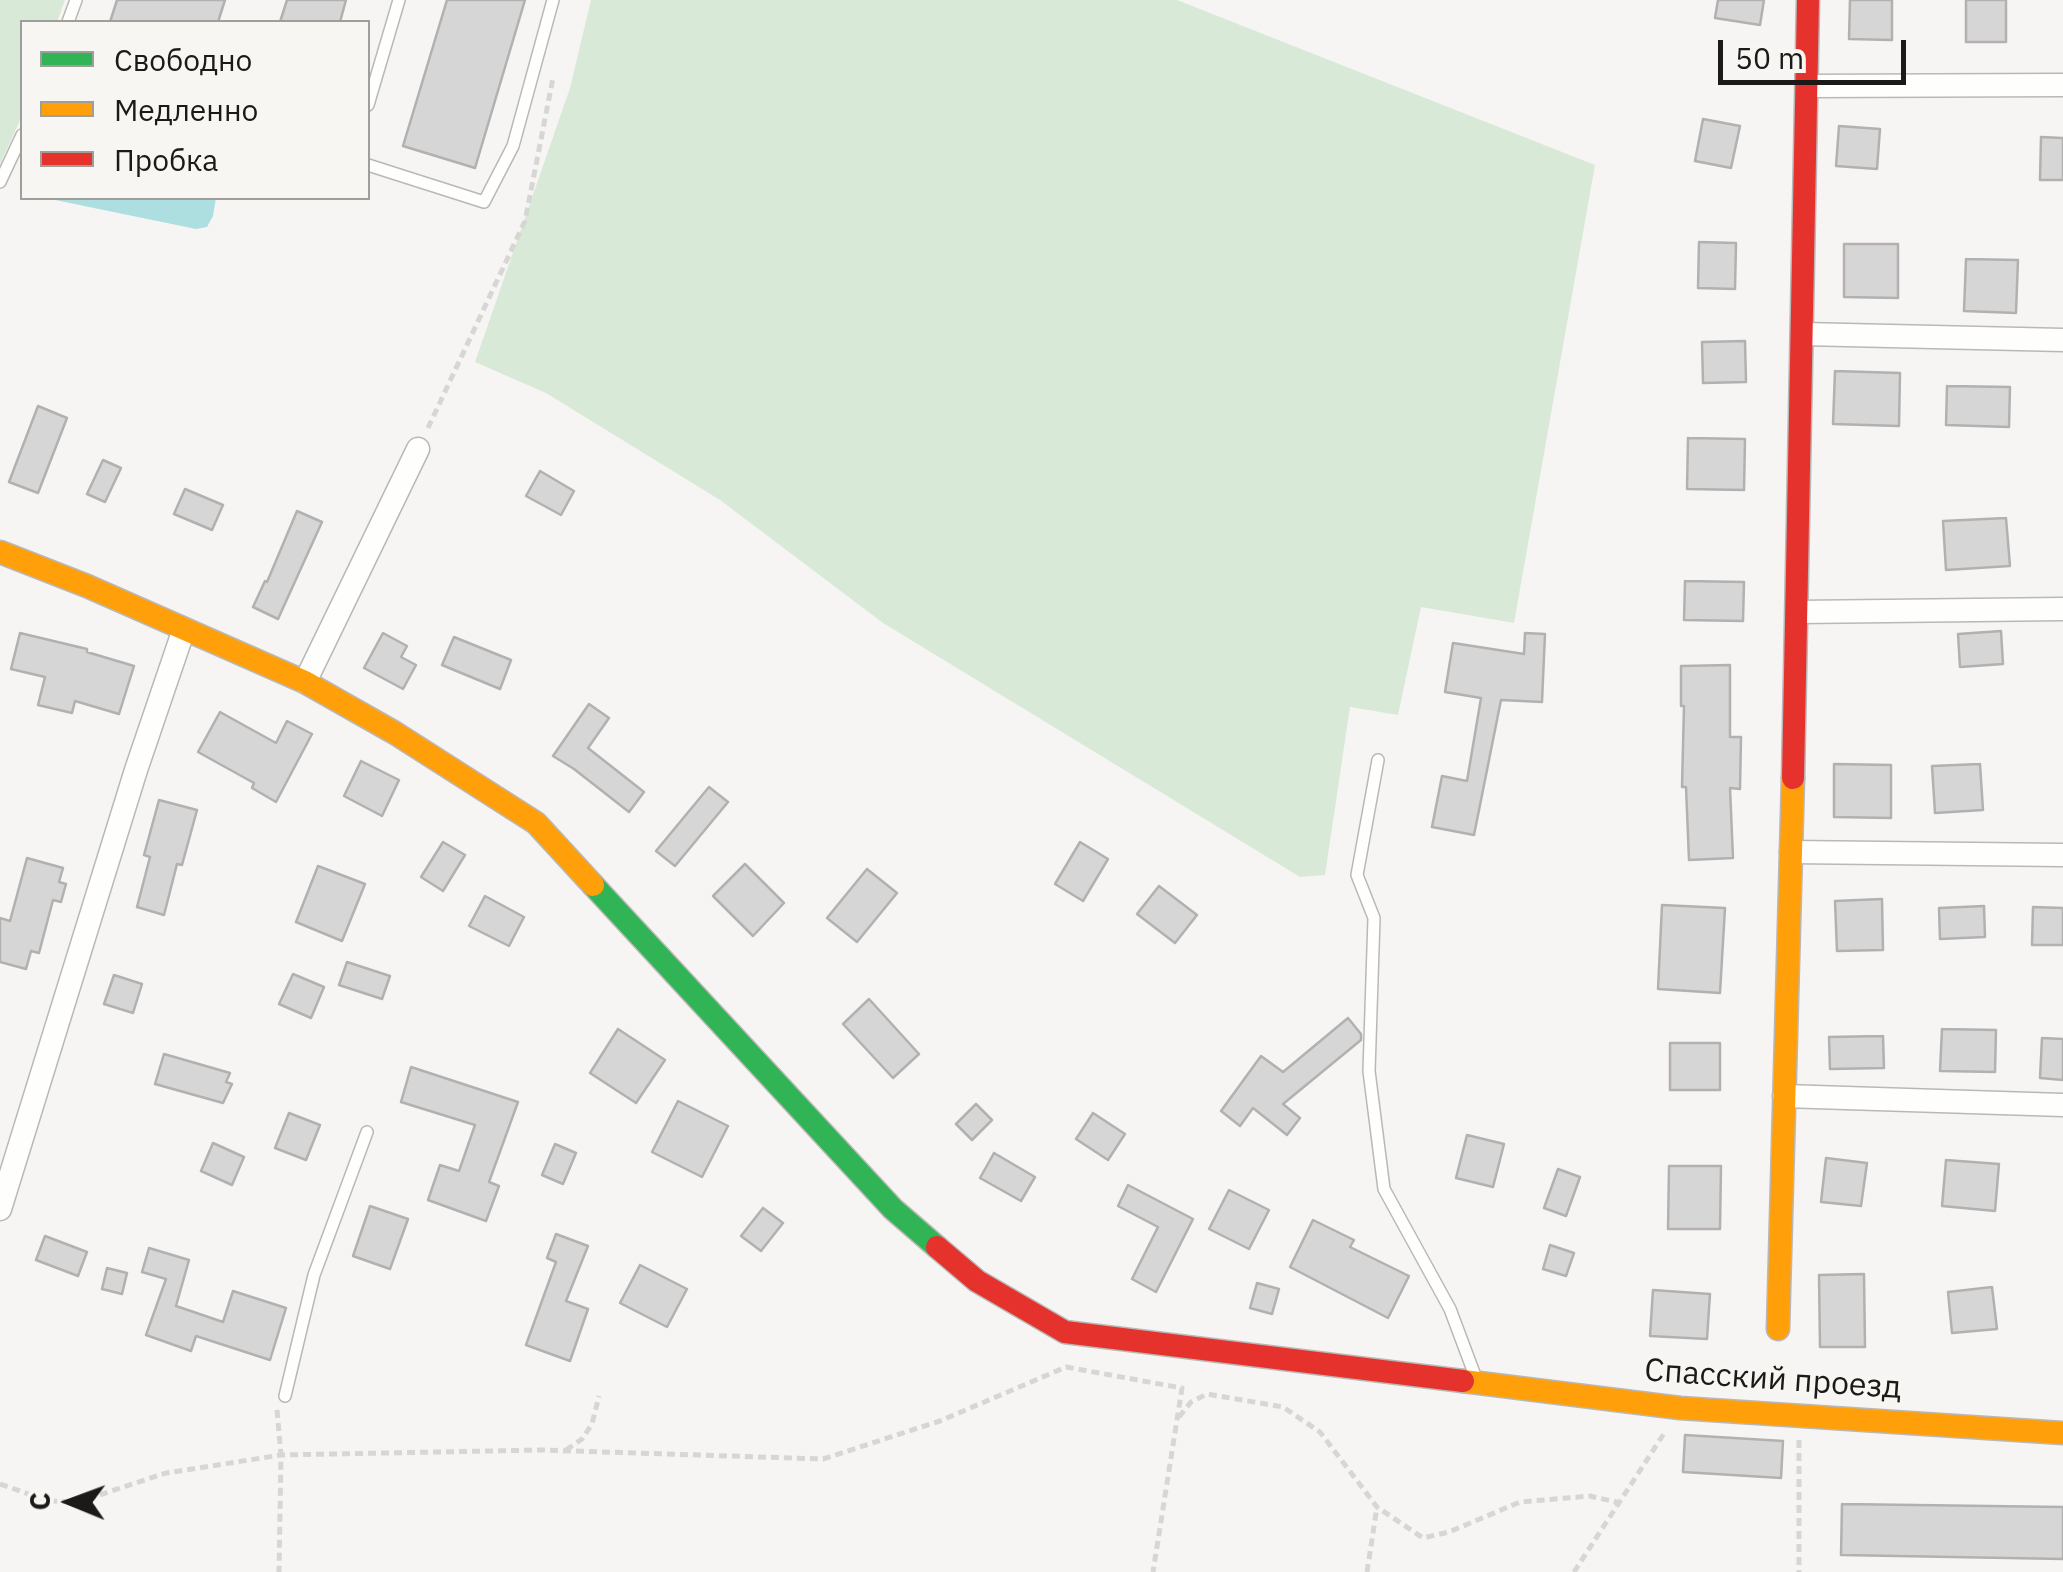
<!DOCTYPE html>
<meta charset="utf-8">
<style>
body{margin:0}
#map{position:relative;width:2063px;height:1572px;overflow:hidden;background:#f7f5f3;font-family:"IBM Plex Sans",sans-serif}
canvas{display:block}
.legend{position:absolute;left:20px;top:20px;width:350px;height:180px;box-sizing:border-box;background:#f8f6f2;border:2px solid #a09e9b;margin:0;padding:12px 18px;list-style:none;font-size:30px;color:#1b1a19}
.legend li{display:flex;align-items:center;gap:20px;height:50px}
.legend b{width:50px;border:2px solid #a09e9b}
.north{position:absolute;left:20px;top:1452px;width:100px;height:100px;-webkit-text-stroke:8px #f8f6f2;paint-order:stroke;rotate:271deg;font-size:28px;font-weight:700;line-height:40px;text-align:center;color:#1b1a19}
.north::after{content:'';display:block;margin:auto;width:35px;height:45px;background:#1b1a19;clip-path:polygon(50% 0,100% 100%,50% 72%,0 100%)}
.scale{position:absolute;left:1718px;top:40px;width:188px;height:45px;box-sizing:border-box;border:5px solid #1b1a19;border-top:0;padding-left:12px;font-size:30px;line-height:35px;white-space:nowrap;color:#1b1a19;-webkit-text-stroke:8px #f8f6f2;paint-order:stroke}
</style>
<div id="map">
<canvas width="2063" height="1572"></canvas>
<ul class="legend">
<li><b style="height:12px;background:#30b455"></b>Свободно</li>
<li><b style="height:12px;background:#ff9f0a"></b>Медленно</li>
<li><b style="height:12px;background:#e5322d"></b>Пробка</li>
</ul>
<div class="north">С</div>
<div class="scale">50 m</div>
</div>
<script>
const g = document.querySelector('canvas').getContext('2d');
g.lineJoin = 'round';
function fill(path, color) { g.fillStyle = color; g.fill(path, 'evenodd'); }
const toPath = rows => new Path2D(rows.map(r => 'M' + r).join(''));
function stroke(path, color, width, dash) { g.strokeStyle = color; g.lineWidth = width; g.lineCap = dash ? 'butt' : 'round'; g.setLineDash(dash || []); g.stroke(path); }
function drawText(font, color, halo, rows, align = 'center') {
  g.font = font + ' "IBM Plex Sans",sans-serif'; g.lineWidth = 8; g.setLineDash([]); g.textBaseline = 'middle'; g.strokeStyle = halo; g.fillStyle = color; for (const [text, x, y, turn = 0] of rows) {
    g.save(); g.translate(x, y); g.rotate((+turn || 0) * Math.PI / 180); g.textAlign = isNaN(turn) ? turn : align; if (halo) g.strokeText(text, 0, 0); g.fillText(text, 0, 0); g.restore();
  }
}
const green = toPath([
 [0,0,65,0,57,22,22,22,22,116,0,164],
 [591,0,1177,0,1595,165,1514,623,1421,607,1398,715,1350,707,1325,875,1300,877,883,623,720,500,546,393,475,362,570,88]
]);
const water = toPath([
 [53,198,216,198,213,216,207,227,196,229,55,200]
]);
const building = toPath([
 [117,0,225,0,218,22,110,22,117,0],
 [287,0,346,0,340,22,280,22,287,0],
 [447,0,525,0,475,168,403,146,447,0],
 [1718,0,1764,0,1760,25,1715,18,1718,0],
 [1850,0,1892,0,1892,40,1849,39,1850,0],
 [1966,0,2006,0,2006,42,1966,42,1966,0],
 [1703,119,1740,126,1731,168,1695,161,1703,119],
 [1839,126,1880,129,1877,169,1836,166,1839,126],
 [2041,137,2063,138,2063,180,2040,180,2041,137],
 [1699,242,1736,243,1735,289,1698,288,1699,242],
 [1844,244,1898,244,1898,298,1844,297,1844,244],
 [1966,259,2018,260,2016,313,1964,311,1966,259],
 [1745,341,1746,382,1703,383,1702,342,1745,341],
 [1835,371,1900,373,1899,426,1833,424,1835,371],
 [1947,386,2010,387,2009,427,1946,425,1947,386],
 [38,406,67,418,38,493,9,482,38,406],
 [1688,438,1745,439,1744,490,1687,489,1688,438],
 [103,460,121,468,105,502,87,494,103,460],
 [540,471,574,491,561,515,526,496,540,471],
 [185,489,223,505,212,530,174,514,185,489],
 [297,511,322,522,278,619,253,607,265,581,267,582,297,511],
 [2006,518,2010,566,1946,570,1943,521,2006,518],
 [1685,581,1744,582,1743,621,1684,620,1685,581],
 [2001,631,2003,664,1960,667,1958,634,2001,631],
 [20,633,87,649,87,652,134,666,119,714,75,701,72,713,38,705,45,677,11,669,20,633],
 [383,633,407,646,401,657,416,665,403,689,364,668,383,633],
 [1525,633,1545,634,1542,702,1501,700,1474,835,1432,827,1442,776,1467,781,1481,698,1445,692,1453,643,1524,654,1525,633],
 [454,637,511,660,500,689,442,665,454,637],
 [1730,665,1730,737,1741,737,1740,789,1730,788,1733,858,1689,860,1686,787,1682,787,1684,706,1681,706,1681,666,1730,665],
 [589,704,609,718,588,748,644,792,629,812,574,769,553,756,589,704],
 [220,712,276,743,287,721,312,734,276,802,252,788,254,783,198,752,220,712],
 [361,761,399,780,382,816,344,796,361,761],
 [1834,764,1891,765,1891,818,1834,817,1834,764],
 [1980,764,1983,810,1935,813,1932,766,1980,764],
 [709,787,728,802,675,866,656,851,709,787],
 [159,800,197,810,182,865,177,864,164,915,137,907,150,857,144,855,159,800],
 [443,842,465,855,443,891,421,877,443,842],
 [1080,842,1108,859,1083,901,1055,884,1080,842],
 [27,858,63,868,59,882,66,884,61,902,53,900,39,953,31,951,26,969,0,962,0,918,10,921,27,858],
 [745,864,784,903,753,936,713,896,745,864],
 [318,866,365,884,342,941,296,922,318,866],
 [867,869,897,893,857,942,827,918,867,869],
 [1159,886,1197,915,1175,943,1137,914,1159,886],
 [485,896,524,917,509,946,469,926,485,896],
 [1882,899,1883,950,1837,951,1835,901,1882,899],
 [1662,905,1725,908,1720,993,1658,989,1662,905],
 [1984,906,1985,937,1940,939,1939,908,1984,906],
 [2033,907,2063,908,2063,945,2032,945,2033,907],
 [347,962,390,976,382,999,339,985,347,962],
 [293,974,324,987,311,1018,279,1004,293,974],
 [114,975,142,984,133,1013,104,1004,114,975],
 [869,999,919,1054,893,1078,843,1024,869,999],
 [1348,1018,1361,1034,1361,1040,1283,1104,1300,1118,1287,1135,1253,1108,1240,1126,1221,1111,1261,1056,1283,1072,1348,1018],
 [618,1029,665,1060,636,1103,590,1073,618,1029],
 [1942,1029,1996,1030,1995,1072,1940,1071,1942,1029],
 [1883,1036,1884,1068,1830,1069,1829,1037,1883,1036],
 [2042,1038,2063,1039,2063,1080,2040,1078,2042,1038],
 [1670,1043,1720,1043,1720,1090,1670,1090,1670,1043],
 [164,1054,230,1073,226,1082,232,1084,223,1103,155,1084,164,1054],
 [411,1067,518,1102,489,1182,499,1186,486,1221,428,1200,440,1165,459,1171,475,1125,401,1102,411,1067],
 [678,1101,728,1126,702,1177,652,1152,678,1101],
 [976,1104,992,1120,972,1140,956,1124,976,1104],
 [289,1113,320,1125,306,1160,275,1148,289,1113],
 [1093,1113,1125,1134,1108,1160,1076,1139,1093,1113],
 [1467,1135,1504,1144,1493,1187,1456,1178,1467,1135],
 [213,1143,244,1157,232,1185,201,1171,213,1143],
 [555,1144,576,1153,563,1184,542,1175,555,1144],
 [994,1153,1035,1177,1021,1201,980,1178,994,1153],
 [1826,1158,1867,1163,1861,1206,1821,1202,1826,1158],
 [1946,1160,1999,1164,1995,1211,1942,1206,1946,1160],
 [1669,1166,1721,1166,1720,1229,1668,1229,1669,1166],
 [1558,1169,1580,1177,1566,1216,1544,1208,1558,1169],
 [1128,1185,1193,1219,1156,1292,1132,1279,1158,1227,1118,1206,1128,1185],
 [1229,1190,1269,1210,1249,1249,1209,1229,1229,1190],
 [370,1206,408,1219,390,1269,353,1256,370,1206],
 [763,1208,783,1223,761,1251,741,1236,763,1208],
 [1313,1220,1354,1240,1350,1247,1409,1276,1388,1318,1290,1267,1313,1220],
 [556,1234,588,1246,566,1301,588,1309,570,1361,526,1345,556,1262,547,1258,556,1234],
 [45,1236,87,1252,78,1276,36,1260,45,1236],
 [1550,1245,1574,1253,1566,1276,1543,1269,1550,1245],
 [149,1248,189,1260,176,1306,223,1322,233,1291,286,1308,270,1360,196,1336,191,1351,146,1335,166,1279,142,1272,149,1248],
 [640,1265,687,1289,667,1327,620,1303,640,1265],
 [107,1268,127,1273,122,1294,102,1289,107,1268],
 [1864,1274,1865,1347,1820,1347,1819,1275,1864,1274],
 [1257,1283,1279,1289,1272,1314,1250,1308,1257,1283],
 [1992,1287,1997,1329,1952,1333,1948,1292,1992,1287],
 [1653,1290,1710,1294,1707,1339,1650,1336,1653,1290],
 [1685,1435,1783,1441,1781,1478,1683,1472,1685,1435],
 [1842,1504,2063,1507,2063,1559,1841,1555,1842,1504]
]);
const path = toPath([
 [428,428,525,221,553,78],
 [277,1410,281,1455,279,1572],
 [1179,1417,1191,1402,1207,1394,1283,1407,1320,1432,1377,1507,1423,1538,1449,1532,1520,1502,1590,1496,1620,1503],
 [1799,1440,1799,1572],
 [566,1450,582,1439,592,1424,599,1396],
 [0,1484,49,1501,78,1502,166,1473,281,1455,543,1450,823,1459,940,1421,1066,1367,1182,1388,1153,1572],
 [1367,1572,1377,1507],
 [1574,1572,1665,1432]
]);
const lane = toPath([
 [68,22,76,0],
 [368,105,399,0],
 [368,165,484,202,513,146,553,0],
 [0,182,22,135],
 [1378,760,1357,875,1374,918,1369,1071,1384,1189,1450,1309,1477,1381],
 [285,1396,314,1275,367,1132]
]);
const street = toPath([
 [1808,86,2063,85],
 [1803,334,2063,340],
 [1798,612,2063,609],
 [305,682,418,449],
 [1791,852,2063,855],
 [1784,1096,2063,1105],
 [0,1209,136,770,184,629]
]);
const fast = toPath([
 [593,885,893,1209,937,1247]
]);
const slow = toPath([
 [0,552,87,586,305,682,395,733,536,823,593,885],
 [1778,1329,1793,778],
 [1463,1381,1680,1408,2063,1433]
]);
const jam = toPath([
 [1793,778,1808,0],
 [937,1247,977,1281,1065,1332,1463,1381]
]);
const streetNames = [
 ["Спасский проезд",1773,1380,4]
];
fill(green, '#d9e9d8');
fill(water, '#addfe1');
fill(building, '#d7d6d6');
stroke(building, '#b2b1b0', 2.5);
stroke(lane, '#bab8b7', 14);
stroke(street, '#bab8b7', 25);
stroke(fast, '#bab8b7', 25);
stroke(slow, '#bab8b7', 25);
stroke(jam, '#bab8b7', 25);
stroke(path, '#d6d6d5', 5, [8, 5]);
stroke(lane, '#fefefd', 11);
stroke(street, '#fefefd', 22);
stroke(fast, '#30b455', 22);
stroke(slow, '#ff9f0a', 22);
stroke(jam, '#e5322d', 22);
drawText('32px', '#1b1a19', '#f8f6f2', streetNames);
</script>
